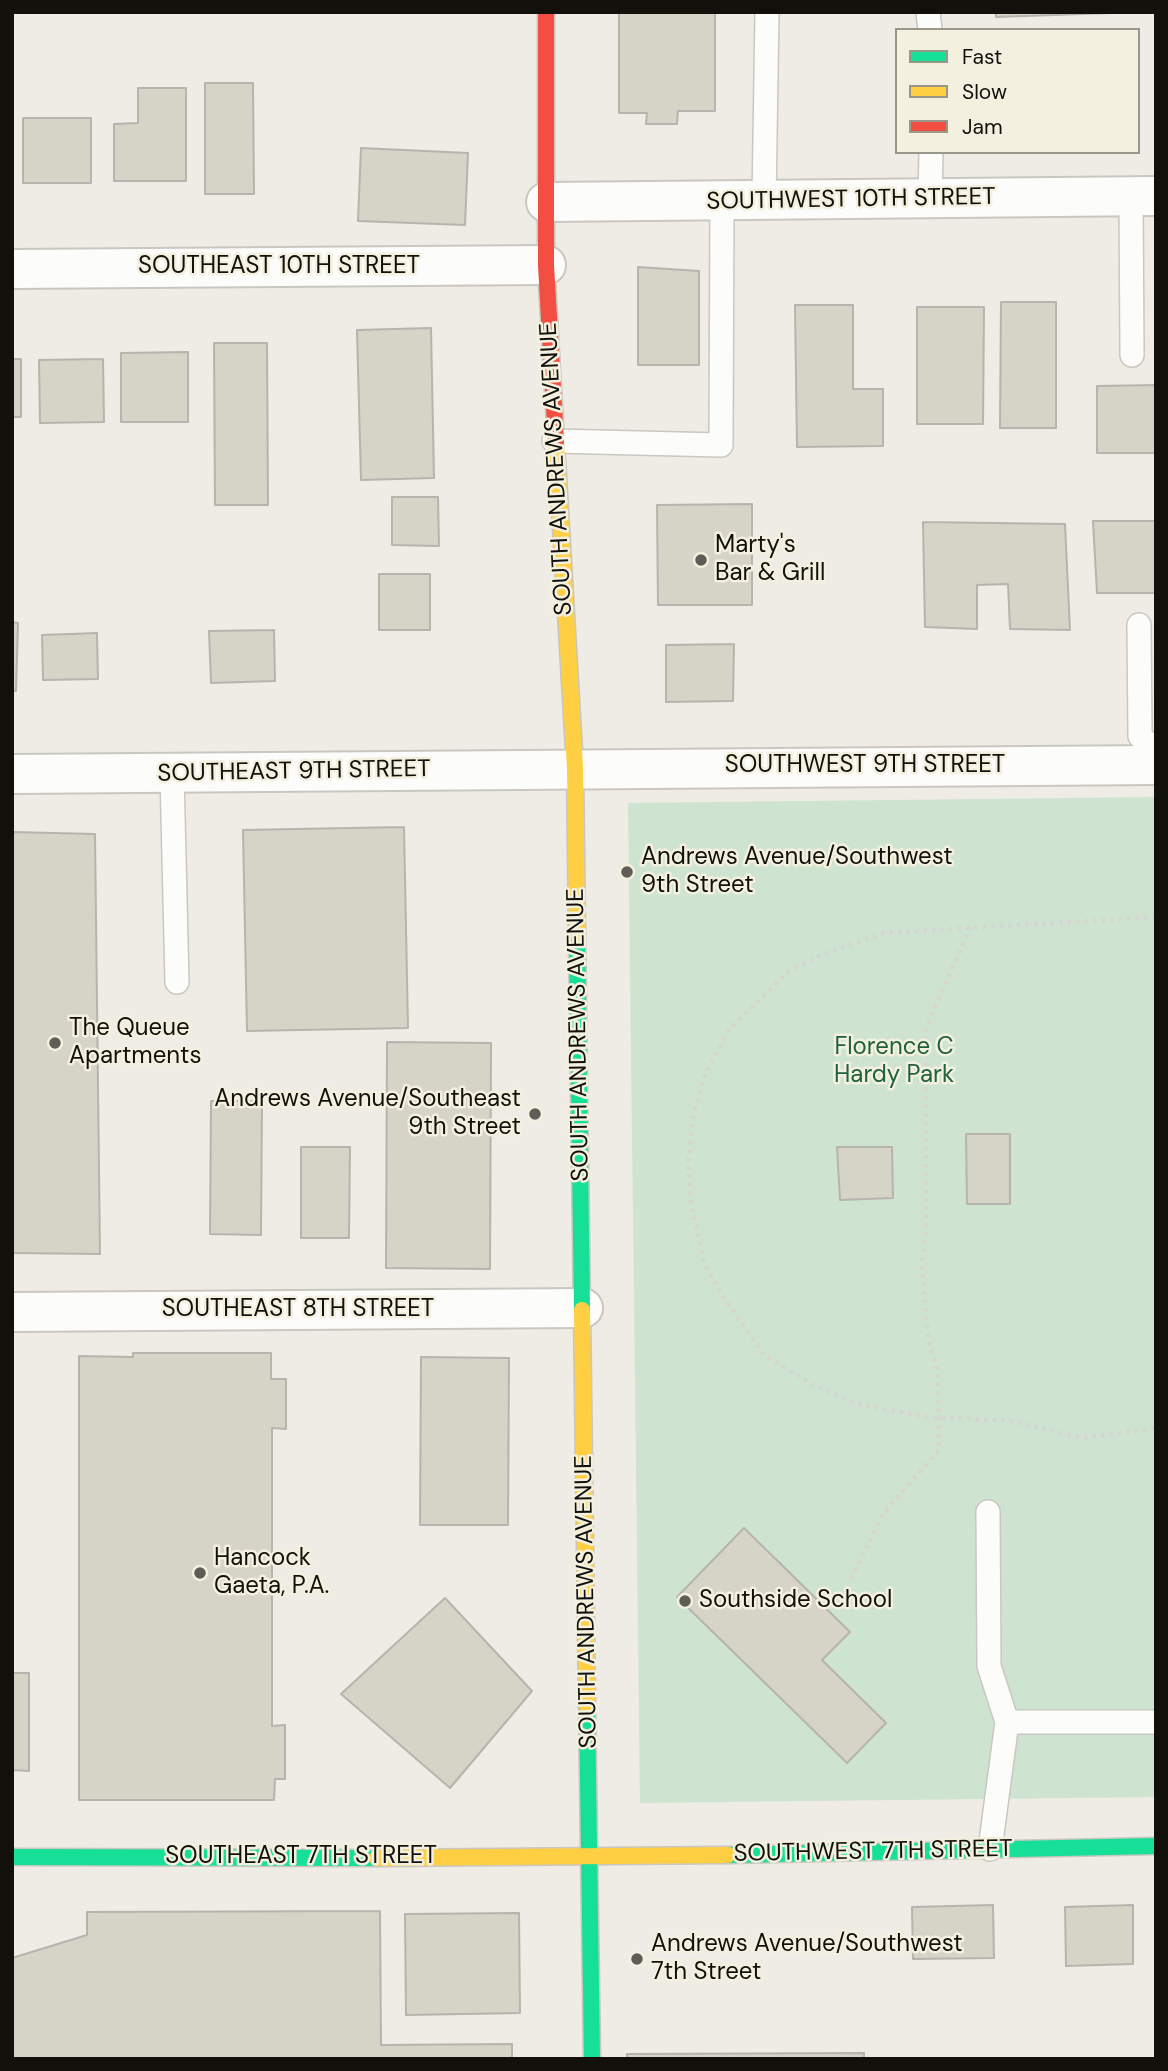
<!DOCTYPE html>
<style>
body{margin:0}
#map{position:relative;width:1168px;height:2071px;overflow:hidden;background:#eeece4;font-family:"DM Sans",sans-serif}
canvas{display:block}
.frame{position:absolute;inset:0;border:14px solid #11100a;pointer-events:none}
.legend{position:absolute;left:895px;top:28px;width:245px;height:126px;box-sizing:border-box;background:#f3f0df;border:2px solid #99968a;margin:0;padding:9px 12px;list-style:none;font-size:21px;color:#11100a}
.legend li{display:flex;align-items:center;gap:14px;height:35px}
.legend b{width:35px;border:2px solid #99968a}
</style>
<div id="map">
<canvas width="1168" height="2071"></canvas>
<div class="frame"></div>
<ul class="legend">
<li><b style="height:9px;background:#16e098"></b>Fast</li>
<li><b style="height:9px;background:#ffcf43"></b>Slow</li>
<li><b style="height:9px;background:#f24e42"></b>Jam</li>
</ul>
</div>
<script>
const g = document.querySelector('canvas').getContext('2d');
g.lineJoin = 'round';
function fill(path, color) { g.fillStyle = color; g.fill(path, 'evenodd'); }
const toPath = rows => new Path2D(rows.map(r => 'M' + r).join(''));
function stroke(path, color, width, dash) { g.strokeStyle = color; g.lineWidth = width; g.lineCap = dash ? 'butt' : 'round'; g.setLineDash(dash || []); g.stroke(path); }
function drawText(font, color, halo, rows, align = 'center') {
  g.font = font + ' "DM Sans",sans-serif'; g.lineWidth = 5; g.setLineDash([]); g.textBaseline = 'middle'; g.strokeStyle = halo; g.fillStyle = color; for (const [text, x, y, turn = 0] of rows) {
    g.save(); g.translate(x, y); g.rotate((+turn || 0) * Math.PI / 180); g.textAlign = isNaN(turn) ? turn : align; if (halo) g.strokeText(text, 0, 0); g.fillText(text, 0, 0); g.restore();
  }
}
const green = toPath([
 [1156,797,1156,1797,640,1803,628,803]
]);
const building = toPath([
 [619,12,715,12,715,111,678,111,677,124,646,124,647,113,619,113,619,12],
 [996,12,1141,12,996,17,996,12],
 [205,83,253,83,254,194,205,194,205,83],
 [138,88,186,88,186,181,114,181,114,124,138,123,138,88],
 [23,118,91,118,91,183,23,183,23,118],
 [361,148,468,153,465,225,358,221,361,148],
 [638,267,699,271,699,365,638,365,638,267],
 [1001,302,1056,302,1056,428,1000,428,1001,302],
 [795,305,853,305,853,389,883,389,883,446,797,447,795,305],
 [917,307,984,307,983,424,917,424,917,307],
 [431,328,434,478,361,480,357,330,431,328],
 [214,343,267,343,268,505,215,505,214,343],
 [188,352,188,422,121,422,121,353,188,352],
 [12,359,21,359,21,417,12,417,12,359],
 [103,359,104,422,40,423,39,360,103,359],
 [1156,385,1156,453,1097,453,1097,386,1156,385],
 [392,497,438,497,439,546,392,545,392,497],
 [752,504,752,605,658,605,657,505,752,504],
 [1093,521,1156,521,1156,593,1097,593,1093,521],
 [923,522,1065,524,1070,630,1010,629,1008,584,977,585,977,629,925,627,923,522],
 [379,574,430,574,430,630,379,630,379,574],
 [12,622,18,623,16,691,12,691,12,622],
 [274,630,275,681,211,683,209,631,274,630],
 [97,633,98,679,43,680,42,635,97,633],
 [734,644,733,701,666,702,666,645,734,644],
 [404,827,408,1028,247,1031,243,830,404,827],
 [12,832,95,834,100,1254,12,1253,12,832],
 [387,1042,491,1043,490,1269,386,1268,387,1042],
 [211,1101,262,1101,261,1235,210,1234,211,1101],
 [966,1134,1010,1134,1010,1204,967,1204,966,1134],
 [301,1147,350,1147,349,1238,301,1238,301,1147],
 [837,1147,892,1147,893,1198,840,1200,837,1147],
 [133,1353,271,1353,271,1379,286,1379,286,1429,272,1428,272,1726,285,1725,285,1779,275,1779,274,1800,79,1800,79,1356,133,1357,133,1353],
 [421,1357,509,1358,508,1525,420,1525,421,1357],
 [744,1528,850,1632,822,1660,886,1723,847,1763,677,1597,744,1528],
 [445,1598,532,1691,450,1788,341,1694,445,1598],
 [12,1673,29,1673,29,1771,12,1770,12,1673],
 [993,1905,994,1958,913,1959,912,1907,993,1905],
 [1133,1905,1133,1964,1066,1966,1065,1907,1133,1905],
 [380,1911,381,2045,512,2044,512,2059,12,2059,12,1958,87,1935,87,1912,380,1911],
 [519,1913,520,2013,406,2015,405,1914,519,1913],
 [864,2053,864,2059,627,2059,627,2054,864,2053]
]);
const path = toPath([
 [1156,917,884,933,829,952,790,970,729,1029,703,1079,693,1119,688,1163,691,1202,704,1262,722,1295,764,1355,810,1383,857,1404,932,1418,1007,1420,1082,1438,1156,1428],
 [851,1579,883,1514,939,1450,938,1372,928,1339,922,1263,926,1229,926,1028,971,926]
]);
const lane = toPath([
 [928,12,930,30],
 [1131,197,1132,355],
 [930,199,931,152],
 [764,201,767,12],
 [554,441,721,445,722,201],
 [1139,625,1140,736,1156,752],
 [172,774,177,982],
 [988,1512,989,1666,1007,1722,1156,1722],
 [990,1849,1007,1722]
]);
const street = toPath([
 [546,202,1156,196],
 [12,269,546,265],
 [12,774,1156,765],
 [12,1312,583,1308]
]);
const fast = toPath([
 [577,934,582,1310],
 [587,1706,592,2059],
 [728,1855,1156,1846],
 [12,1857,377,1858]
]);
const slow = toPath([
 [556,442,575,768,577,934],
 [582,1310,587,1706],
 [377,1858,728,1855]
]);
const jam = toPath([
 [546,12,546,265,556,442]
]);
const markers = [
 [701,560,7,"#5e5d56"],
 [627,872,7,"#5e5d56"],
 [55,1043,7,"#5e5d56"],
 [535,1114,7,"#5e5d56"],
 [200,1573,7,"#5e5d56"],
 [685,1601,7,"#5e5d56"],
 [637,1959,7,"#5e5d56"]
];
const streetNames = [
 ["SOUTHWEST 10TH STREET",851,200,-1],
 ["SOUTHEAST 10TH STREET",279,267],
 ["SOUTH ANDREWS AVENUE",557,469,-93],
 ["SOUTHWEST 9TH STREET",865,766],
 ["SOUTHEAST 9TH STREET",294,772,-1],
 ["SOUTH ANDREWS AVENUE",579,1035,-91],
 ["SOUTHEAST 8TH STREET",298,1310],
 ["SOUTH ANDREWS AVENUE",587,1602,-91],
 ["SOUTHWEST 7TH STREET",873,1852,-1],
 ["SOUTHEAST 7TH STREET",301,1857]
];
const poiNames = [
 ["Marty's",715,546],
 ["Bar & Grill",715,574],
 ["Andrews Avenue/Southwest",641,858],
 ["9th Street",641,886],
 ["The Queue",69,1029],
 ["Apartments",69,1057],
 ["Andrews Avenue/Southeast",521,1100,"right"],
 ["9th Street",521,1128,"right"],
 ["Hancock",214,1559],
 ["Gaeta, P.A.",214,1587],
 ["Southside School",699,1601],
 ["Andrews Avenue/Southwest",651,1945],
 ["7th Street",651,1973]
];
const parkNames = [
 ["Florence C",894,1048],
 ["Hardy Park",894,1076]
];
fill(green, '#cee4d0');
fill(building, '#d6d3c7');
stroke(building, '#b6b4ae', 2);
stroke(lane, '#c9c7c0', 26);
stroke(street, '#c9c7c0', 42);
stroke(fast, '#c9c7c0', 19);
stroke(slow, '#c9c7c0', 19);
stroke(jam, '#c9c7c0', 19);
stroke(path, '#d5d5d2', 4.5, [3.5, 5]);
stroke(lane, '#fcfcfb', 23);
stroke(street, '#fcfcfb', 38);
stroke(fast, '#16e098', 16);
stroke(slow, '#ffcf43', 16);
stroke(jam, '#f24e42', 16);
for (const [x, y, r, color] of markers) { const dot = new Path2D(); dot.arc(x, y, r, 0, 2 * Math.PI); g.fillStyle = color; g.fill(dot); stroke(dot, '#f3f0df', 2.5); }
drawText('24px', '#11100a', '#f3f0df', streetNames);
drawText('24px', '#11100a', '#f3f0df', poiNames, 'left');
drawText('24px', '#1f623c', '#f3f0df', parkNames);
</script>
